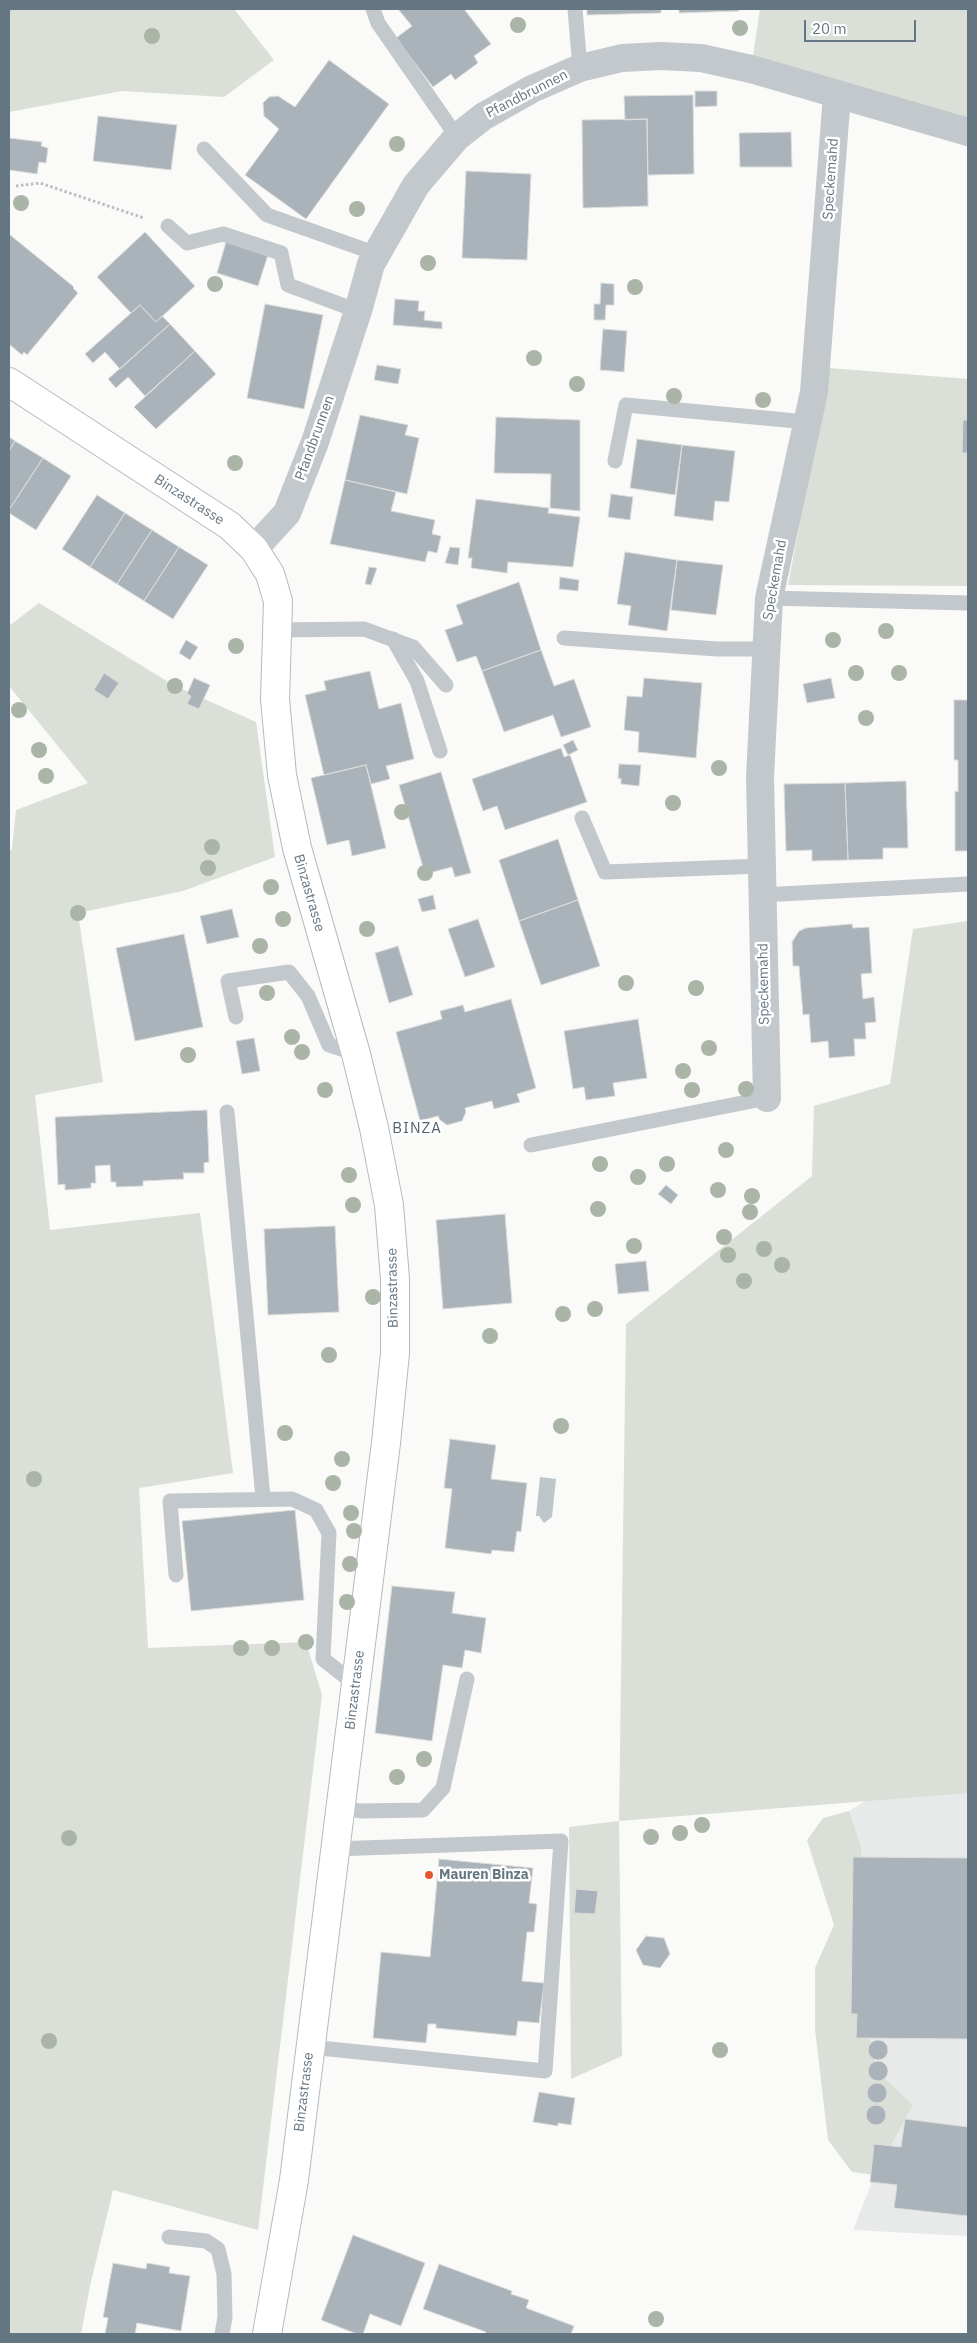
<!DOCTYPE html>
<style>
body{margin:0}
#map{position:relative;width:977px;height:2343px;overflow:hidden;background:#fafaf8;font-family:"IBM Plex Sans",sans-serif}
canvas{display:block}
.frame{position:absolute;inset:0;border:10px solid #657683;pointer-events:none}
.scale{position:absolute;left:804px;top:20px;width:112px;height:22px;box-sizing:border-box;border:2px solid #657683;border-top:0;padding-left:6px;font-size:15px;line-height:18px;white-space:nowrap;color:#657683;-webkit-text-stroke:4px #fff;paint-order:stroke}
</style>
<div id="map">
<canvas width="977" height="2343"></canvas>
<div class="frame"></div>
<div class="scale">20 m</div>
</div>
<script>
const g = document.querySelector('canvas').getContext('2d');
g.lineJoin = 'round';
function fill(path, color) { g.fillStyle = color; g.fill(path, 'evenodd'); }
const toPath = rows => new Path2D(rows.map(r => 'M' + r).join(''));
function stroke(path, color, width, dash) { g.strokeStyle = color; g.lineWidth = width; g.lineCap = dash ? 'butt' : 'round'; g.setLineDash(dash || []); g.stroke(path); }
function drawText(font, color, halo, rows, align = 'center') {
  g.font = font + ' "IBM Plex Sans",sans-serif'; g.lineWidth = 5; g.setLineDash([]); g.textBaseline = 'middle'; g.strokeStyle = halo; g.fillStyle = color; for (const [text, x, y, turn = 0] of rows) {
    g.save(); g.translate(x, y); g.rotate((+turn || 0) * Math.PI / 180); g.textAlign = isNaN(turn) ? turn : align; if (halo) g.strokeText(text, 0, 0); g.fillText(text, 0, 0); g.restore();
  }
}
const built = toPath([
 [968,1791,968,2236,853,2230,875,2175,913,2105,877,2071,862,2002,861,1846,849,1811,865,1801]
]);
const green = toPath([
 [9,9,234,9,274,60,224,97,122,91,9,112],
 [760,9,968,9,968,118,841,82,751,69],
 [829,368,968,379,968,586,788,585],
 [39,603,175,686,256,722,275,857,183,891,78,913,103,1082,35,1095,50,1230,200,1213,233,1473,139,1488,148,1648,306,1642,322,1695,258,2230,113,2190,90,2286,81,2334,9,2334,9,852,12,849,16,810,88,783,9,686,9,626],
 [968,921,968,1793,619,1821,622,2056,571,2079,569,1827,619,1821,626,1324,812,1176,814,1106,890,1084,913,929],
 [849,1811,861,1846,862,2002,877,2071,913,2105,875,2175,852,2172,828,2140,815,2029,815,1968,834,1925,807,1840,823,1818]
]);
const water = toPath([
 [540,1477,556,1479,552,1517,544,1523,539,1516,536,1516]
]);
const building = toPath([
 [398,9,464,9,491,44,474,56,478,63,455,80,451,74,433,87,396,38,412,26,398,9],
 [587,9,661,9,661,13,587,15,587,9],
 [679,9,739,9,739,11,679,13,679,9],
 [329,60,389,104,306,219,245,175,279,129,264,116,263,103,269,97,278,96,295,107,329,60],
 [695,91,717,91,717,106,695,107,695,91],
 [693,95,694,174,648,175,647,119,625,120,624,96,693,95],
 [98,116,177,125,171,170,93,161,98,116],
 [647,119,648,206,583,208,582,120,647,119],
 [791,132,792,167,740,167,739,133,791,132],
 [9,138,42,142,41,146,48,148,46,163,39,162,37,174,9,170,9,138],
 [466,171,531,174,527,260,462,258,466,171],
 [145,232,195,286,156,322,140,305,131,313,97,277,145,232],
 [9,234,74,287,73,288,78,293,27,355,24,352,22,355,9,344,9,234],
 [226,242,268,255,258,286,217,273,226,242],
 [601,283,614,284,614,305,606,305,605,320,594,320,594,304,600,304,601,283],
 [395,299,419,301,418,311,425,311,424,320,442,322,442,329,393,325,395,299],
 [265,304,323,315,304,409,247,398,265,304],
 [140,305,156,322,162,316,170,324,120,369,105,352,93,363,85,354,140,305],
 [170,324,195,351,145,396,128,377,116,388,108,379,170,324],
 [603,329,627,331,624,372,600,370,603,329],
 [195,351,216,374,156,429,134,407,195,351],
 [377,365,401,369,398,384,374,380,377,365],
 [360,415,408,425,405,435,419,438,407,494,345,480,360,415],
 [496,417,580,420,580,511,550,508,551,474,494,473,496,417],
 [963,420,968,420,968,453,962,453,963,420],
 [9,437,15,441,9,451,9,437],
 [637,439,682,445,675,495,630,488,637,439],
 [15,441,43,458,9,510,9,451,15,441],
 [682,445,735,451,729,502,715,501,713,521,674,516,682,445],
 [43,458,71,476,36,530,9,513,9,510,43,458],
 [345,480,396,492,391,511,435,520,432,534,441,536,437,553,428,551,425,562,330,544,345,480],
 [611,494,633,497,630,520,608,517,611,494],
 [97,495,125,513,90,567,62,549,97,495],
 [476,499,549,508,548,513,580,517,573,567,508,562,507,573,471,568,472,558,468,558,476,499],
 [125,513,152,530,117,584,90,567,125,513],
 [152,530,179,547,144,601,117,584,152,530],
 [179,547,208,565,173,619,144,601,179,547],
 [450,547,460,548,458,565,445,563,450,547],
 [625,552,677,560,667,631,628,625,631,606,617,604,625,552],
 [677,560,723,565,716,615,671,610,677,560],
 [369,567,377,568,371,585,365,584,369,567],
 [560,577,579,580,578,591,559,589,560,577],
 [519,582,541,650,482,671,476,656,457,662,445,630,463,624,456,605,519,582],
 [186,640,198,647,190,660,179,653,186,640],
 [541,650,554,686,574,679,591,727,561,737,553,715,504,732,482,671,541,650],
 [370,671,379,709,401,703,414,759,386,766,390,779,371,784,366,765,324,775,305,695,326,690,324,681,370,671],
 [104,673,119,683,108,699,94,690,104,673],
 [194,678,210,685,199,709,187,704,191,696,187,694,194,678],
 [644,678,702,683,696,758,638,752,639,732,624,730,627,696,642,697,644,678],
 [831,678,835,698,807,703,803,684,831,678],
 [954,700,968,700,968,851,955,851,955,791,958,792,958,760,954,760,954,700],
 [573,740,578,750,568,755,563,745,573,740],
 [561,748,564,757,570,755,587,802,505,830,497,806,483,811,472,779,561,748],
 [619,764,641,765,639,786,621,784,621,778,618,779,619,764],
 [366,765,386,848,352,856,349,840,327,845,311,778,366,765],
 [441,772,471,873,455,877,452,867,425,874,399,785,441,772],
 [906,781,908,848,883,848,883,859,848,860,845,783,906,781],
 [845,783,848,860,812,861,812,850,786,851,784,784,845,783],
 [558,839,578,900,519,921,499,860,558,839],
 [433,895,436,909,422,912,418,899,433,895],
 [578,900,600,966,541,985,519,921,578,900],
 [232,909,239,937,207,944,200,916,232,909],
 [478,919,495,967,465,977,448,929,478,919],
 [852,924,853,928,869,927,872,973,861,974,863,999,874,997,876,1022,865,1023,866,1039,854,1039,855,1056,829,1058,828,1041,811,1043,809,1014,803,1015,799,966,793,966,792,942,799,931,806,928,852,924],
 [184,934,203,1027,135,1041,116,948,184,934],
 [398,946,413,995,389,1003,375,953,398,946],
 [511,999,536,1088,517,1094,520,1102,494,1109,492,1101,465,1108,466,1112,462,1121,447,1125,440,1120,438,1116,420,1121,396,1032,442,1019,440,1011,463,1005,465,1012,511,999],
 [638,1019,647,1078,613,1083,615,1096,586,1100,584,1087,573,1089,564,1031,638,1019],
 [254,1038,260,1071,242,1074,236,1041,254,1038],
 [207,1110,209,1162,204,1163,204,1173,183,1173,184,1179,143,1181,143,1186,116,1187,116,1182,111,1182,110,1165,95,1166,96,1183,91,1183,91,1188,65,1190,65,1184,58,1185,55,1117,207,1110],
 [666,1185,678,1195,671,1204,658,1194,666,1185],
 [505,1214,512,1303,443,1309,436,1220,505,1214],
 [335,1226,339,1312,268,1315,264,1229,335,1226],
 [646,1261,649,1291,618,1294,615,1264,646,1261],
 [450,1439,496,1445,491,1479,527,1483,521,1532,517,1531,514,1552,492,1550,491,1554,445,1548,452,1489,444,1488,450,1439],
 [295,1510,304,1600,191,1611,182,1521,295,1510],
 [392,1586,455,1592,452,1613,486,1618,481,1653,465,1650,462,1668,443,1665,432,1741,375,1733,392,1586],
 [853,1857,968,1858,968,2039,856,2038,857,2014,851,2014,853,1857],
 [439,1859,533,1868,529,1903,537,1904,534,1932,527,1932,522,1981,544,1983,539,2023,518,2021,516,2036,436,2028,436,2024,428,2024,426,2043,373,2038,381,1952,430,1957,439,1859],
 [576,1889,598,1891,595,1914,574,1913,576,1889],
 [646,1936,664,1938,670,1954,660,1968,643,1965,636,1950,646,1936],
 '868 2050a10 10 0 1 1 20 0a10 10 0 1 1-20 0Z',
 '868 2071a10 10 0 1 1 20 0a10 10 0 1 1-20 0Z',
 '867 2093a10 10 0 1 1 20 0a10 10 0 1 1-20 0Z',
 [539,2092,575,2098,571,2125,558,2123,558,2126,533,2122,539,2092],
 '866 2115a10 10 0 1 1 20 0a10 10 0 1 1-20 0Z',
 [905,2119,968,2127,968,2216,894,2208,897,2185,870,2182,874,2144,901,2147,905,2119],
 [353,2235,425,2263,401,2326,370,2314,363,2334,357,2334,321,2320,353,2235],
 [113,2263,146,2269,147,2263,170,2267,169,2273,190,2276,181,2331,137,2323,135,2334,105,2334,108,2318,103,2317,113,2263],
 [439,2264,512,2291,511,2294,529,2300,526,2308,574,2326,571,2334,485,2334,486,2332,423,2309,439,2264]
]);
const path = toPath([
 [16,186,40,183,144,218]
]);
const lane = toPath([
 [373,9,378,23,457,137],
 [575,9,580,68],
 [204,149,267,215,377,254],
 [168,226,187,243,223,234,281,253,288,285,358,311],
 [615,461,626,405,807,422],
 [769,598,968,603],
 [277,630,364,629,413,647,446,685],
 [564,638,717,649,766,649],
 [393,639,417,681,440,751],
 [582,818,605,872,761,866],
 [762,895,968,884],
 [236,1017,228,981,289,972,308,996,329,1045,356,1054],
 [227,1112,263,1498],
 [531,1145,767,1098],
 [176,1575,170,1501,292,1499,316,1510,329,1533,323,1659,356,1685],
 [340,1807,360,1811,423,1810,443,1788,467,1679],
 [310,2047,545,2071,561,1841,334,1849],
 [169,2237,206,2241,218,2249,224,2274,225,2317,222,2334]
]);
const street = toPath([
 [254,549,287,513,315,442,358,311,371,264,416,185,457,137,484,116,532,89,580,68,622,58,661,56,701,58,751,69,968,132],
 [767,1098,760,777,769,598,814,392,837,95]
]);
const secondary = toPath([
 [9,382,230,526,254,549,270,574,278,601,275,699,282,775,297,848,356,1054,374,1128,389,1205,395,1279,395,1353,386,1443,294,2180,267,2334]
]);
const trees = [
 [518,25],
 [740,28],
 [152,36],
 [397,144],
 [21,203],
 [357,209],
 [428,263],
 [215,284],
 [635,287],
 [534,358],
 [577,384],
 [674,396],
 [763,400],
 [235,463],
 [886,631],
 [833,640],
 [236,646],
 [856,673],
 [899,673],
 [175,686],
 [19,710],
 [866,718],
 [39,750],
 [719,768],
 [46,776],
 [673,803],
 [402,812],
 [212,847],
 [208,868],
 [425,873],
 [271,887],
 [78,913],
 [283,919],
 [367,929],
 [260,946],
 [626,983],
 [696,988],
 [267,993],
 [292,1037],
 [709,1048],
 [302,1052],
 [188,1055],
 [683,1071],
 [746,1089],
 [325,1090],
 [692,1090],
 [726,1150],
 [600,1164],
 [667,1164],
 [349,1175],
 [638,1177],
 [718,1190],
 [752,1196],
 [353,1205],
 [598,1209],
 [750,1212],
 [724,1237],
 [634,1246],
 [764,1249],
 [728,1255],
 [782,1265],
 [744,1281],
 [373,1297],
 [595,1309],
 [563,1314],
 [490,1336],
 [329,1355],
 [561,1426],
 [285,1433],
 [342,1459],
 [34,1479],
 [333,1483],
 [351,1513],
 [354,1531],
 [350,1564],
 [347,1602],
 [306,1642],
 [241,1648],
 [272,1648],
 [424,1759],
 [397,1777],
 [702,1825],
 [680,1833],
 [651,1837],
 [69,1838],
 [49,2041],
 [720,2050],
 [656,2319]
];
const markers = [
 [429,1875,5,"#e4572e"]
];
const streetNames = [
 ["Pfandbrunnen",527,94,-27],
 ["Speckemahd",831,179,-86],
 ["Pfandbrunnen",315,438,-70],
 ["Binzastrasse",189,500,33],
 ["Speckemahd",775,580,-80],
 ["Binzastrasse",309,893,74],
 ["Speckemahd",764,984,-91],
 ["Binzastrasse",393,1288,-91],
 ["Binzastrasse",355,1690,-83],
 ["Binzastrasse",304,2092,-83]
];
const poiNames = [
 ["Mauren Binza",439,1875]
];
const neighbourhoodNames = [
 ["BINZA",417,1129]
];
fill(built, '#e8e9e9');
fill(green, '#dadfd7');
fill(water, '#bbc7cb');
fill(building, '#aab3b9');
stroke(building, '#dcdcda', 1);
stroke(secondary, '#b3babf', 30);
stroke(path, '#bbbfc2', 3, [2.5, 2.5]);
stroke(lane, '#c3c8cc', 15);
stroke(street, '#c3c8cc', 28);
stroke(secondary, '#fff', 28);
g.fillStyle = '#aab4a7';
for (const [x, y] of trees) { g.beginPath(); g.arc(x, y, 8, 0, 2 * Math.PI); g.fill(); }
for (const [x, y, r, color] of markers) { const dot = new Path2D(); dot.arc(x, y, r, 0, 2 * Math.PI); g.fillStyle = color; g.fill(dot); stroke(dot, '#fff', 2); }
drawText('14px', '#657683', '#fff', streetNames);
drawText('bold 14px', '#657683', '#fff', poiNames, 'left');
g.letterSpacing = '1px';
drawText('15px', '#57646e', '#fff', neighbourhoodNames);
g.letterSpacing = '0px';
</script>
